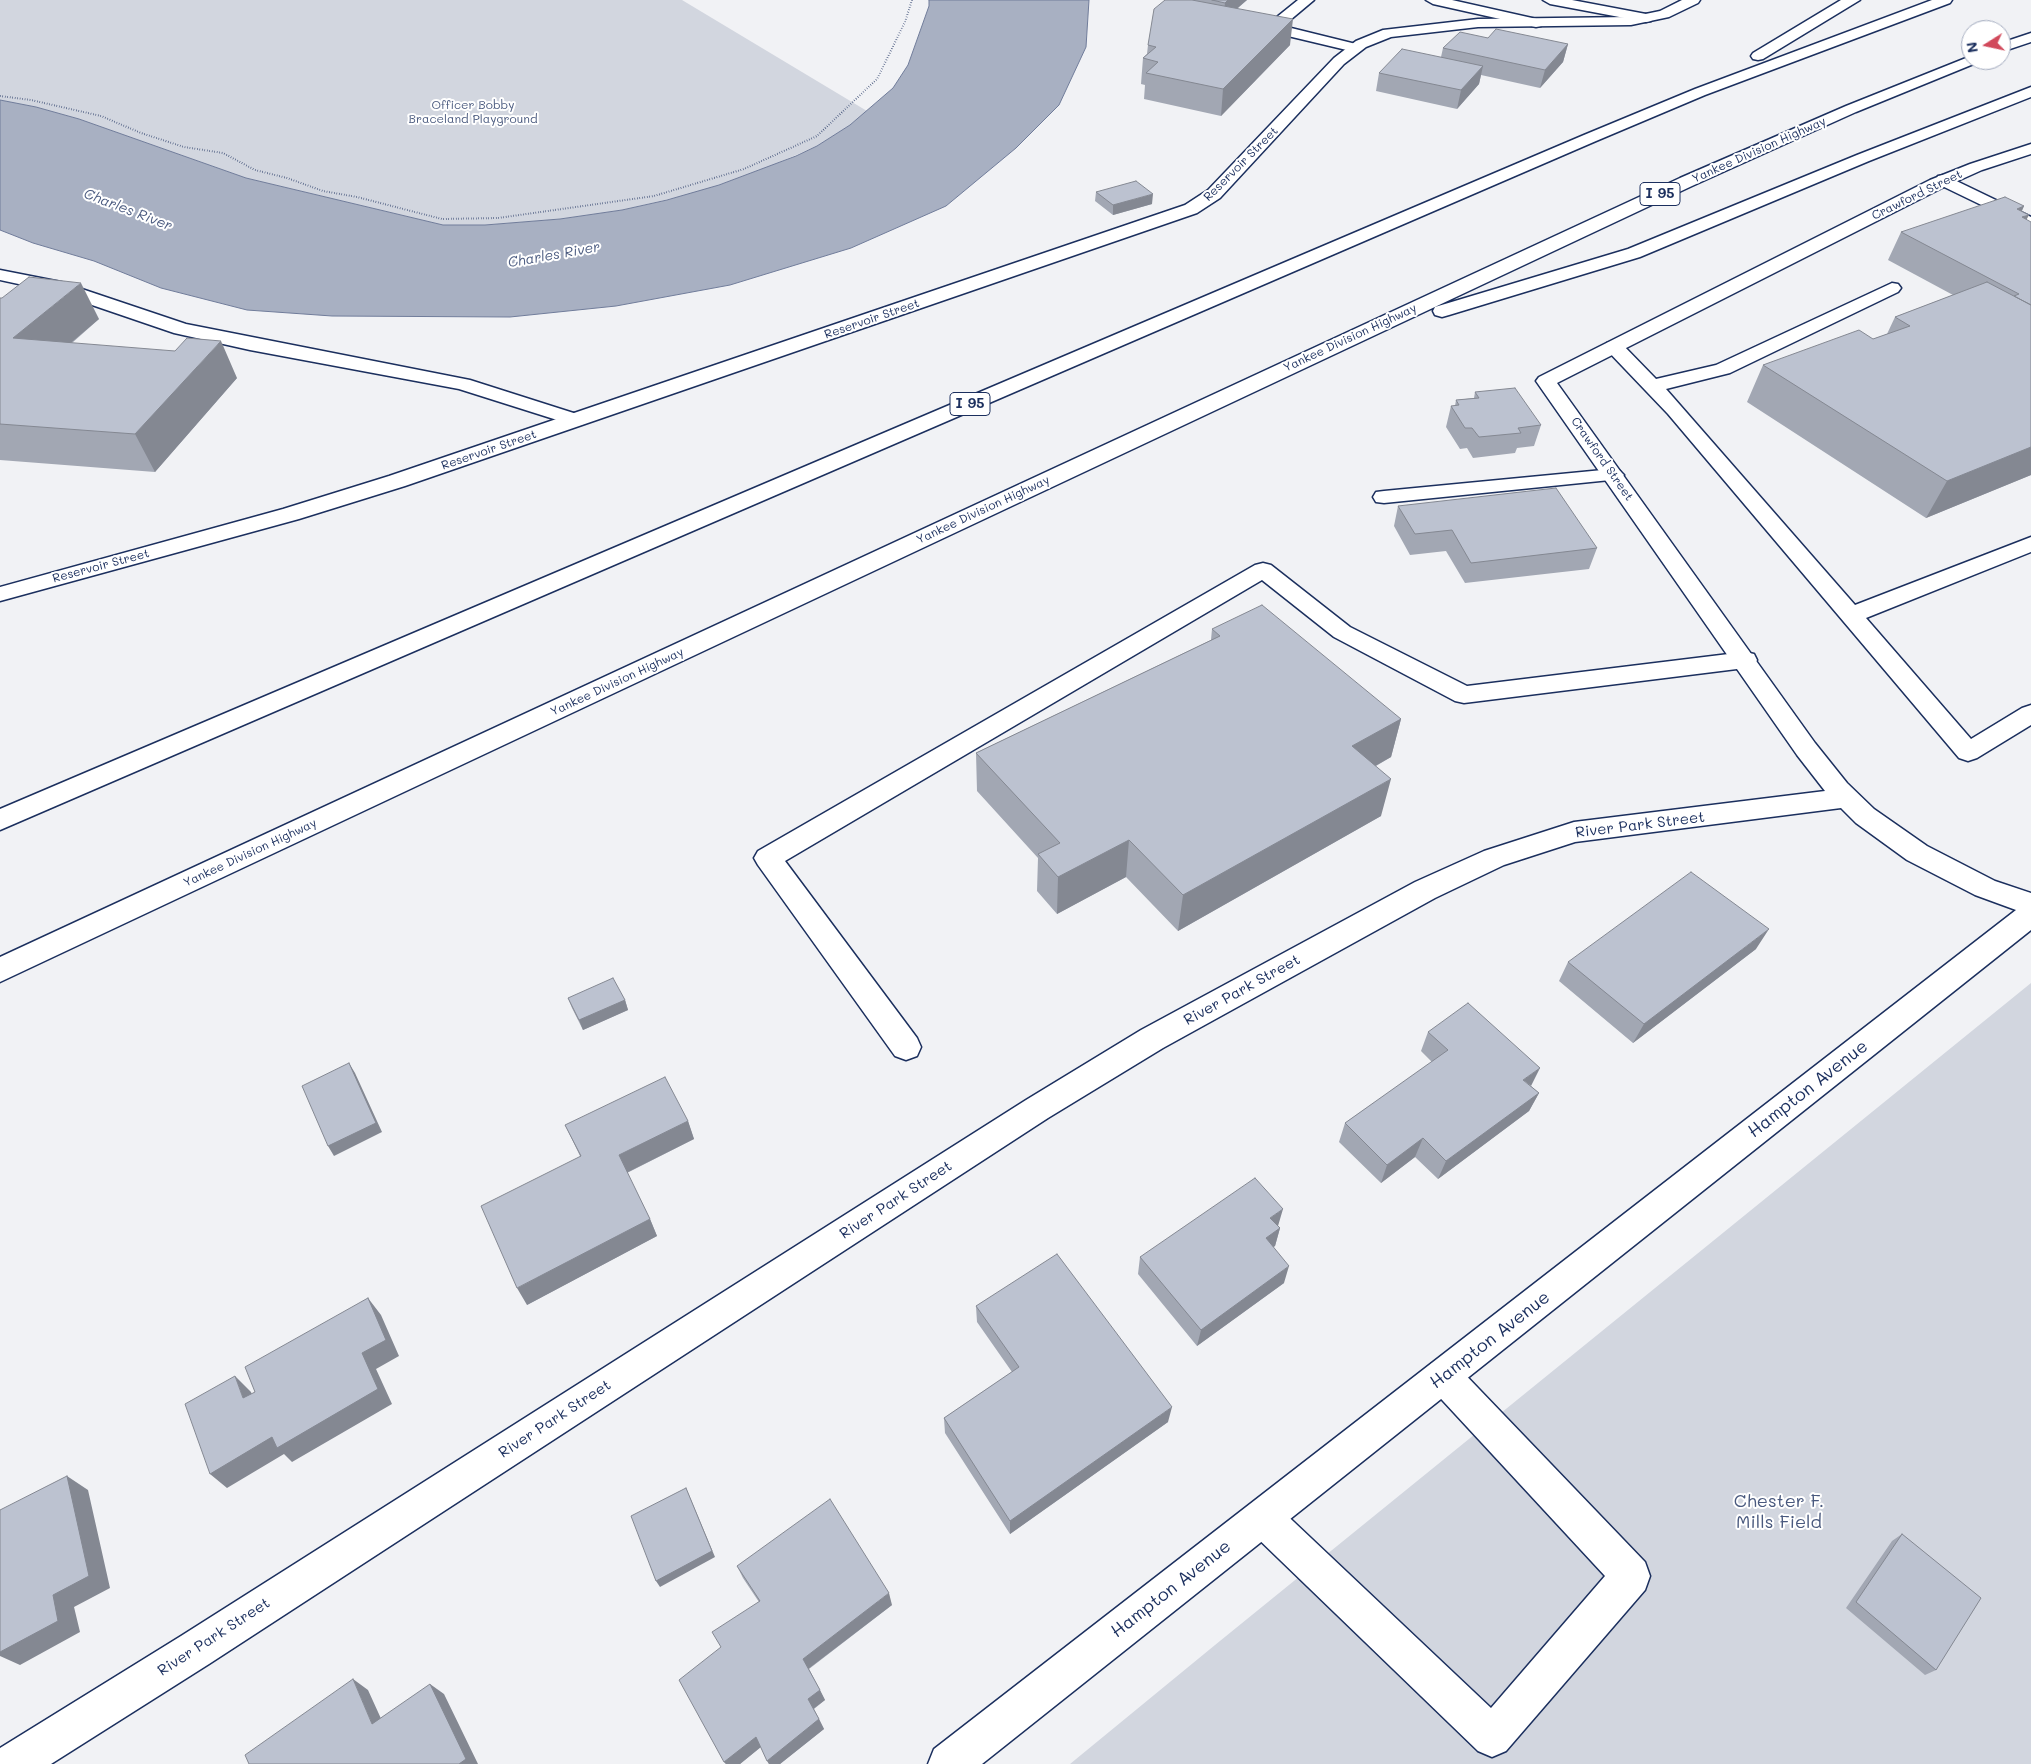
<!DOCTYPE html>
<style>
body{margin:0}
#map{position:relative;width:2031px;height:1764px;overflow:hidden;background:#f1f2f5;font-family:Mali,sans-serif}
canvas{display:block}
.north{position:absolute;left:1961px;top:20px;width:50px;height:50px;box-sizing:border-box;background:#fff;border:1px solid #a4acbf;border-radius:50%;rotate:260deg;font-size:14px;font-weight:700;line-height:20px;text-align:center;color:#1b2f5e}
.north::after{content:'';display:block;margin:auto;width:18px;height:22px;background:#d1495b;clip-path:polygon(50% 0,100% 100%,50% 72%,0 100%)}
</style>
<div id="map">
<canvas width="2031" height="1764"></canvas>
<div class="north">N</div>
</div>
<script>
const g = document.querySelector('canvas').getContext('2d');
g.lineJoin = 'round';
function fill(path, color) { g.fillStyle = color; g.fill(path, 'evenodd'); }
const toPath = rows => new Path2D(rows.map(r => 'M' + r).join(''));
function stroke(path, color, width, dash) { g.strokeStyle = color; g.lineWidth = width; g.lineCap = dash ? 'butt' : 'round'; g.setLineDash(dash || []); g.stroke(path); }
function drawText(font, color, halo, rows, align = 'center') {
  g.font = font + ' Mali,sans-serif'; g.lineWidth = 4; g.setLineDash([]); g.textBaseline = 'middle'; g.strokeStyle = halo; g.fillStyle = color; for (const [text, x, y, turn = 0] of rows) {
    g.save(); g.translate(x, y); g.rotate((+turn || 0) * Math.PI / 180); g.textAlign = isNaN(turn) ? turn : align; if (halo) g.strokeText(text, 0, 0); g.fillText(text, 0, 0); g.restore();
  }
}
const green = toPath([
 [0,0,682,0,867,111,850,125,817,146,768,167,699,192,622,210,560,219,485,225,443,225,246,178,79,119,36,107,0,100],
 [2031,983,2031,1764,1070,1764,1215,1645]
]);
const water = toPath([
 [929,0,1089,0,1086,47,1059,105,1016,148,946,206,851,248,730,285,616,306,510,317,332,316,247,310,161,288,94,261,33,243,0,230,0,100,36,107,79,119,246,178,443,225,485,225,560,219,622,210,667,200,719,185,796,156,817,146,850,125,893,88,908,65,929,6,929,0]
]);
const path = toPath([
 [0,96,31,100,101,116,141,133,184,147,223,153,255,170,287,178,323,191,357,197,442,219,498,218,654,196,744,169,817,136,877,79,905,22,912,0]
]);
const lane = toPath([
 [1298,0,1314,0,1283,26,1360,45,1362,48,1360,51,1355,52,1267,31,1265,28,1267,25,1298,0],
 [1426,0,1452,0,1541,20,1543,23,1541,26,1536,27,1433,4,1426,0],
 [1543,0,1572,0,1646,14,1651,15,1653,18,1651,21,1646,22,1550,4,1543,0],
 [1944,175,2031,217,2031,229,1938,184,1936,180,1938,176,1944,175],
 [0,270,61,282,186,324,470,380,583,416,586,420,583,424,576,426,459,389,250,350,174,333,51,291,0,280,0,270],
 [1892,283,1898,284,1901,288,1898,292,1730,373,1666,389,1855,605,2031,537,2031,552,1866,618,1971,739,2022,708,2031,705,2031,725,1977,758,1968,761,1959,758,1668,414,1604,347,1607,343,1614,341,1621,343,1656,379,1716,365,1892,283],
 [1613,469,1620,471,1624,475,1620,479,1384,503,1376,502,1373,497,1376,492,1384,491,1613,469],
 [1263,563,1271,565,1350,627,1467,686,1745,652,1754,654,1757,660,1754,666,1745,668,1464,703,1455,701,1334,637,1262,580,785,861,917,1038,921,1047,917,1056,906,1060,895,1056,758,865,754,858,758,851,1255,565,1263,563],
 [1443,1359,1455,1364,1645,1562,1650,1576,1645,1590,1506,1751,1492,1757,1478,1751,1250,1531,1244,1518,1250,1505,1263,1499,1276,1505,1491,1708,1605,1576,1431,1388,1425,1376,1431,1364,1443,1359]
]);
const street = toPath([
 [1682,0,1700,0,1698,3,1669,17,1631,25,1478,27,1391,37,1366,47,1344,64,1220,198,1197,213,405,486,299,519,0,601,0,587,283,509,389,476,1185,205,1208,190,1334,58,1356,41,1383,30,1478,19,1631,17,1660,11,1682,0],
 [2031,144,2031,154,1982,170,1942,188,1557,383,1815,743,1847,783,1874,809,1927,846,1995,881,2031,893,2031,930,982,1764,928,1764,934,1749,2016,910,1975,895,1907,860,1856,823,1841,808,1575,842,1504,865,1435,898,1163,1048,1048,1118,209,1664,51,1764,0,1764,0,1748,181,1636,1026,1100,1141,1030,1415,882,1484,851,1574,822,1825,791,1797,755,1536,381,1539,377,1930,180,1970,164,2031,144]
]);
const highway = toPath([
 [1841,0,1860,0,1763,59,1758,60,1753,59,1751,56,1753,53,1841,0],
 [1932,0,1952,0,1950,3,1705,95,1596,141,0,830,0,809,1584,135,1695,89,1932,0],
 [2031,33,2031,42,2001,52,2001,43,2031,33],
 [1971,56,1971,60,1978,60,1976,63,1856,112,1692,186,0,982,0,957,1680,178,1846,106,1971,56],
 [2031,87,2031,97,1869,161,1640,257,1449,315,1442,317,1435,315,1433,311,1435,307,1628,249,1857,155,2031,87]
]);
const wall = toPath([
 [1165,0,1247,0,1237,9,1290,45,1221,116,1144,99,1145,85,1141,84,1143,58,1147,54,1148,45],
 [1488,38,1568,44,1563,62,1540,88,1481,75,1479,84,1457,109,1376,91,1379,73,1441,57,1443,48],
 [1096,192,1152,204,1113,215,1095,201],
 [2024,206,2022,211,2027,219,2031,475,1926,518,1747,402,1763,365,1873,339,1887,334,1895,317,1953,295,1888,260,1901,232],
 [0,298,99,319,72,343,237,378,155,472,0,460],
 [1475,392,1541,425,1534,446,1517,448,1515,453,1473,458,1467,448,1460,449,1446,427,1451,406,1455,406,1456,400,1474,398],
 [1398,506,1597,548,1589,569,1465,583,1446,551,1410,555,1394,526],
 [1212,629,1401,719,1391,757,1376,766,1381,816,1178,931,1126,877,1057,914,1037,891,1038,858,977,791,976,753,1211,640],
 [1756,949,1633,1043,1559,981,1568,962],
 [568,998,625,1000,628,1010,583,1030,572,1008],
 [1428,1032,1531,1086,1539,1093,1529,1111,1438,1179,1415,1157,1381,1183,1339,1142,1345,1123,1432,1062,1421,1051],
 [688,1121,694,1139,627,1173,650,1219,657,1236,527,1305,580,1156,565,1125],
 [1278,1226,1280,1228,1275,1246,1273,1247,1284,1283,1197,1346,1138,1274,1140,1257],
 [976,1306,1168,1422,1010,1534,945,1433,944,1418,1012,1372,977,1322],
 [1902,1534,1936,1670,1925,1675,1846,1608,1892,1541],
 [737,1566,892,1605,809,1669,825,1700,814,1709,824,1729,780,1764,769,1764,761,1747,740,1764,726,1764,724,1762,721,1647,759,1602,743,1578]
]);
const shadedWall = toPath([
 [1228,0,1247,0,1223,20,1225,3],
 [1293,19,1290,45,1221,116,1223,89],
 [1568,44,1563,62,1540,88,1545,70],
 [1483,66,1479,84,1457,109,1461,90],
 [1153,194,1152,204,1113,215,1113,205],
 [2024,206,2010,234,2017,209],
 [2029,215,2014,243,2022,217],
 [81,283,99,319,34,374,13,338],
 [221,341,237,378,155,472,135,434],
 [2031,447,2031,475,1926,518,1947,481],
 [1401,719,1391,757,1343,784,1352,746],
 [1391,779,1381,816,1178,931,1183,895],
 [1129,840,1126,877,1057,914,1058,877],
 [1769,929,1756,949,1633,1043,1644,1024],
 [625,1000,628,1010,583,1030,579,1020],
 [349,1063,355,1073,382,1132,334,1156,328,1146],
 [1540,1068,1531,1086,1523,1080],
 [1539,1093,1529,1111,1438,1179,1446,1161],
 [688,1121,694,1139,626,1173,619,1155],
 [1423,1138,1415,1157,1381,1183,1387,1165],
 [1283,1209,1278,1226,1270,1218],
 [650,1219,657,1236,527,1305,517,1288],
 [1280,1228,1275,1246,1261,1255,1266,1238],
 [1289,1266,1284,1283,1197,1346,1201,1330],
 [368,1298,381,1315,399,1356,376,1369,392,1404,292,1462,284,1454,227,1488,210,1474,362,1353],
 [235,1376,251,1392,259,1413,243,1398],
 [1172,1407,1168,1422,1010,1534,1010,1521],
 [67,1476,88,1490,110,1588,74,1607,80,1632,20,1665,0,1656,0,1652,53,1595],
 [686,1488,715,1557,660,1587,656,1581],
 [889,1593,892,1605,808,1669,803,1659],
 [353,1679,368,1690,388,1734,372,1724],
 [430,1684,444,1694,478,1764,459,1764],
 [820,1690,825,1700,813,1709,808,1699],
 [819,1719,824,1729,780,1764,769,1764,767,1761],
 [756,1737,762,1746,740,1764,726,1764,724,1762]
]);
const building = toPath([
 [1165,0,1192,0,1293,19,1223,89,1146,73,1158,62,1143,58,1156,47,1148,45,1154,9,1165,0],
 [1212,0,1228,0,1225,3,1212,0],
 [1496,29,1568,44,1545,70,1443,48,1460,32,1488,38,1496,29],
 [1402,49,1483,66,1461,90,1379,73,1402,49],
 [1136,181,1153,194,1113,205,1096,192,1136,181],
 [2005,197,2024,206,2017,209,2029,215,2022,217,2031,222,2031,305,2014,296,2019,294,1901,232,2005,197],
 [29,277,81,283,13,338,175,351,187,338,221,341,135,434,0,424,0,298,2,298,29,277],
 [1987,282,2031,305,2031,447,1947,481,1763,365,1859,330,1873,339,1910,326,1895,317,1987,282],
 [1515,388,1541,425,1518,428,1521,433,1479,437,1472,428,1465,428,1451,406,1459,405,1456,400,1479,398,1475,392,1515,388],
 [1556,488,1597,548,1471,563,1452,530,1415,534,1398,506,1556,488],
 [1262,605,1401,719,1352,746,1391,779,1183,895,1129,840,1058,877,1038,854,1060,843,976,753,1220,636,1212,629,1262,605],
 [1691,872,1769,929,1644,1024,1568,962,1691,872],
 [613,978,625,1000,579,1020,568,998,613,978],
 [1468,1003,1540,1068,1523,1080,1539,1093,1446,1161,1423,1138,1387,1165,1345,1123,1448,1050,1428,1032,1468,1003],
 [349,1063,376,1123,328,1146,302,1086,349,1063],
 [665,1077,688,1121,619,1155,650,1219,517,1288,481,1206,581,1156,565,1125,665,1077],
 [1255,1178,1283,1209,1270,1218,1280,1228,1266,1238,1289,1266,1201,1330,1140,1257,1255,1178],
 [1057,1254,1172,1407,1010,1521,944,1418,1019,1367,976,1306,1057,1254],
 [368,1298,386,1340,362,1353,378,1389,277,1448,272,1437,210,1474,185,1404,235,1376,243,1398,255,1392,245,1367,368,1298],
 [67,1476,89,1576,53,1595,58,1621,0,1652,0,1510,67,1476],
 [686,1488,712,1551,656,1581,631,1516,686,1488],
 [830,1499,889,1593,803,1659,820,1690,808,1699,819,1719,767,1761,756,1737,724,1762,679,1680,721,1647,712,1632,760,1601,737,1566,830,1499],
 [1902,1534,1981,1598,1936,1670,1856,1602,1902,1534],
 [353,1679,372,1724,430,1684,466,1759,459,1764,249,1764,245,1755,353,1679]
]);
const farParknames = [
 ["Officer Bobby",473,105],
 ["Braceland Playground",473,119]
];
const farStreetnames = [
 ["Yankee Division Highway",1759,150,-24],
 ["Reservoir Street",1241,164,-45],
 ["Crawford Street",1917,195,-26],
 ["Reservoir Street",872,319,-19],
 ["Yankee Division Highway",1350,338,-25],
 ["Reservoir Street",489,450,-19],
 ["Crawford Street",1602,459,55],
 ["Yankee Division Highway",983,510,-25],
 ["Reservoir Street",101,566,-15],
 ["Yankee Division Highway",617,682,-25],
 ["Yankee Division Highway",250,853,-25]
];
const shields = [
 [1660,194,40],
 [970,404,40]
];
const shieldNames = [
 ["I 95",1660,194],
 ["I 95",970,404]
];
const farWaternames = [
 ["Charles River",128,210,21],
 ["Charles River",554,255,-10]
];
const streetNames = [
 ["River Park Street",1640,825,-7],
 ["River Park Street",1242,990,-29],
 ["River Park Street",896,1200,-33],
 ["River Park Street",555,1419,-33],
 ["River Park Street",214,1637,-33]
];
const nearStreetnames = [
 ["Hampton Avenue",1808,1089,-38],
 ["Hampton Avenue",1490,1340,-38],
 ["Hampton Avenue",1171,1589,-38]
];
const nearParknames = [
 ["Chester F.",1779,1501],
 ["Mills Field",1779,1522]
];
fill(green, '#d2d6df');
fill(water, '#a8b0c2');
stroke(water, '#707c9a', 1);
stroke(lane, '#1b2f5e', 3);
stroke(street, '#1b2f5e', 3);
stroke(highway, '#1b2f5e', 3);
stroke(path, '#1b2f5e', 2, [0.5, 2]);
fill(lane, '#fff');
fill(street, '#fff');
fill(highway, '#fff');
fill(wall, '#a2a7b3');
fill(shadedWall, '#848892');
fill(building, '#bcc2d0');
stroke(building, '#848892', 1);
drawText('12px', '#49597e', '#fff', farParknames);
drawText('12px', '#1b2f5e', '#fff', farStreetnames);
for (const [x, y, w] of shields) { const box = new Path2D(); box.roundRect(x - w / 2, y - 11.5, w, 23, 4); g.fillStyle = '#fff'; g.fill(box); stroke(box, '#1b2f5e', 1); }
drawText('bold 14px', '#1b2f5e', null, shieldNames);
drawText('italic 14px', '#4c5c81', '#fff', farWaternames);
drawText('15px', '#1b2f5e', '#fff', streetNames);
drawText('18px', '#1b2f5e', '#fff', nearStreetnames);
drawText('18px', '#49597e', '#fff', nearParknames);
</script>
